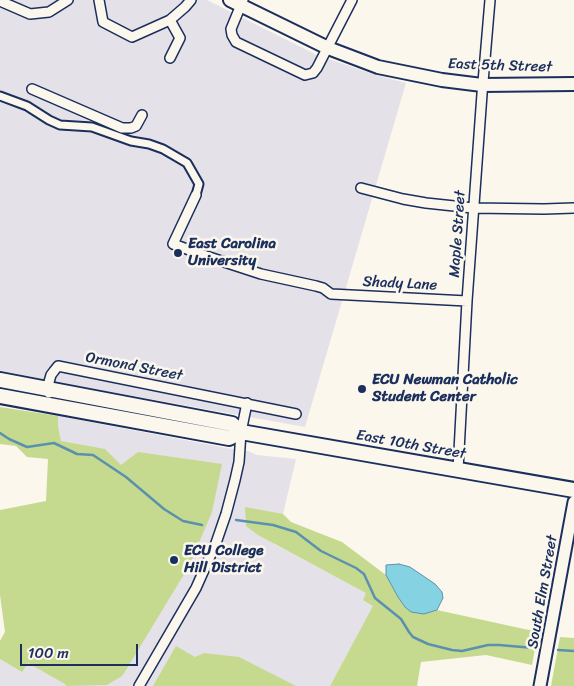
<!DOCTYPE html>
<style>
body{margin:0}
#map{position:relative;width:574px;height:686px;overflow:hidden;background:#fbf7ec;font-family:Sriracha,sans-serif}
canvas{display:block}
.scale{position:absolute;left:20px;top:644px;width:118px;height:22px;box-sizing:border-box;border:2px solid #1b2f5e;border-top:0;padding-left:6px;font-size:15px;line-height:18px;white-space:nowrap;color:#1b2f5e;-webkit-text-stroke:4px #fbf7ec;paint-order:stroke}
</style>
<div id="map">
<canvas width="574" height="686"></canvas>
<div class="scale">100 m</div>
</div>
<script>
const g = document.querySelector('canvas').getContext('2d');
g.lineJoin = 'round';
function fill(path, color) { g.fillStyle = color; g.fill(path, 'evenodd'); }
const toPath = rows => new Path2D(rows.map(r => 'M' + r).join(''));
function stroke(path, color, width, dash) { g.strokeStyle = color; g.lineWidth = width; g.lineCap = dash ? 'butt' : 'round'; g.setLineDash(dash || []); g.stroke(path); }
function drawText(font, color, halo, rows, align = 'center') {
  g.font = font + ' Sriracha,sans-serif'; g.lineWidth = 5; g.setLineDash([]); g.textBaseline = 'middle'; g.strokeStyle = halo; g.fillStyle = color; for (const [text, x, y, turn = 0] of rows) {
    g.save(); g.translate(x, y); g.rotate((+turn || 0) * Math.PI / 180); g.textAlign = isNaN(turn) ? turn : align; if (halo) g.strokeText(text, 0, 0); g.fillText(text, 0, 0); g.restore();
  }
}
const built = toPath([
 [0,0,207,0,317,55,376,75,406,83,305,427,0,372],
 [58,416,227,448,248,451,257,455,296,459,283,514,274,544,367,593,374,606,330,686,0,686,0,641,83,489,57,481]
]);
const green = toPath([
 [0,407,58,416,58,427,61,441,105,449,121,465,138,452,222,464,212,512,189,566,126,670,122,676,107,685,66,686,65,684,28,663,22,672,0,659,0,641,5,632,0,595,0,510,46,501,48,459,27,457,16,446,0,444],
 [245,507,283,514,291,522,342,542,386,575,398,597,405,607,424,614,437,610,538,632,532,665,486,655,421,662,417,686,330,686,373,606,363,600,366,593,258,535,246,526],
 [560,637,574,638,574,686,551,686],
 [176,646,195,657,204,653,239,657,296,686,153,686]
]);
const water = toPath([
 [399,564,410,567,435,584,442,592,443,598,437,610,424,614,411,612,405,607,398,597,386,575,386,565,399,564]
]);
const stream = toPath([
 [0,433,9,439,27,447,54,443,77,454,93,455,126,477,164,509,183,521,202,525],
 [236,520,273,525,296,532,321,551,356,568,364,574,375,598,401,619,409,632,413,637,428,644,452,650,462,651,488,645,499,645,534,648],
 [558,650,574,651]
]);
const pedestrian = toPath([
 [0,96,27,106,49,120,60,125,92,127,131,141,149,144,163,149,187,163,199,184,196,195]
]);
const minor = toPath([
 [99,0,103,22,132,37,170,20,185,7,191,0],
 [243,0,231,29,232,35,236,42,305,75,313,73,317,68,352,0],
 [0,1,30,14,49,12,68,0],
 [170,58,180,38,170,20],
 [32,89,122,128,131,128,136,126,142,115],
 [361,188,403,199,426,203,473,208,544,209,574,208],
 [196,195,173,244,206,256,261,274,316,286,323,288,331,294,467,301],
 [49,393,49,382,51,375,54,371,58,366,296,414],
 [458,470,467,301,482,94,490,0],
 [139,686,196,588,216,543,226,514,235,480,239,462,241,432,247,403]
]);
const tertiary = toPath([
 [540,686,574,502]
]);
const secondary = toPath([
 [230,0,328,48,378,67,442,80,482,85,574,84]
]);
const primary = toPath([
 [0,380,232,424,241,432,574,490],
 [0,396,229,438,241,432]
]);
const markers = [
 [178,253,5,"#1b2f5e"],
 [362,389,5,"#1b2f5e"],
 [174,560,5,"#1b2f5e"]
];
const streetNames = [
 ["East 5th Street",500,66,2],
 ["Maple Street",458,234,-86],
 ["Shady Lane",400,284,3],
 ["Ormond Street",134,367,11],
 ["East 10th Street",411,445,10],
 ["South Elm Street",543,592,-80]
];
const poiNames = [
 ["East Carolina",188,244],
 ["University",188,261],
 ["ECU Newman Catholic",372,380],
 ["Student Center",372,397],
 ["ECU College",184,551],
 ["Hill District",184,568]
];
fill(built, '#e5e1e8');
fill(green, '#c5da8f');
fill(water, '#85d2e3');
stroke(water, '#5b91ae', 1);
stroke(stream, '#5b91ae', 2.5);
stroke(pedestrian, '#1b2f5e', 11);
stroke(minor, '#1b2f5e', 12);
stroke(tertiary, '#1b2f5e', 15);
stroke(secondary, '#1b2f5e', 16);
stroke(primary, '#1b2f5e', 18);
stroke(pedestrian, '#fbf7ec', 7);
stroke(minor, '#fbf7ec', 9);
stroke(tertiary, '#fbf7ec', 11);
stroke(secondary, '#fbf7ec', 12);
stroke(primary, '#fbf7ec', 14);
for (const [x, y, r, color] of markers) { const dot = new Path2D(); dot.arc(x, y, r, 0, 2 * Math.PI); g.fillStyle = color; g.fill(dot); stroke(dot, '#fbf7ec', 2); }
drawText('15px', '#1b2f5e', '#fbf7ec', streetNames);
drawText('bold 15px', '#1b2f5e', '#fbf7ec', poiNames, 'left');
</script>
